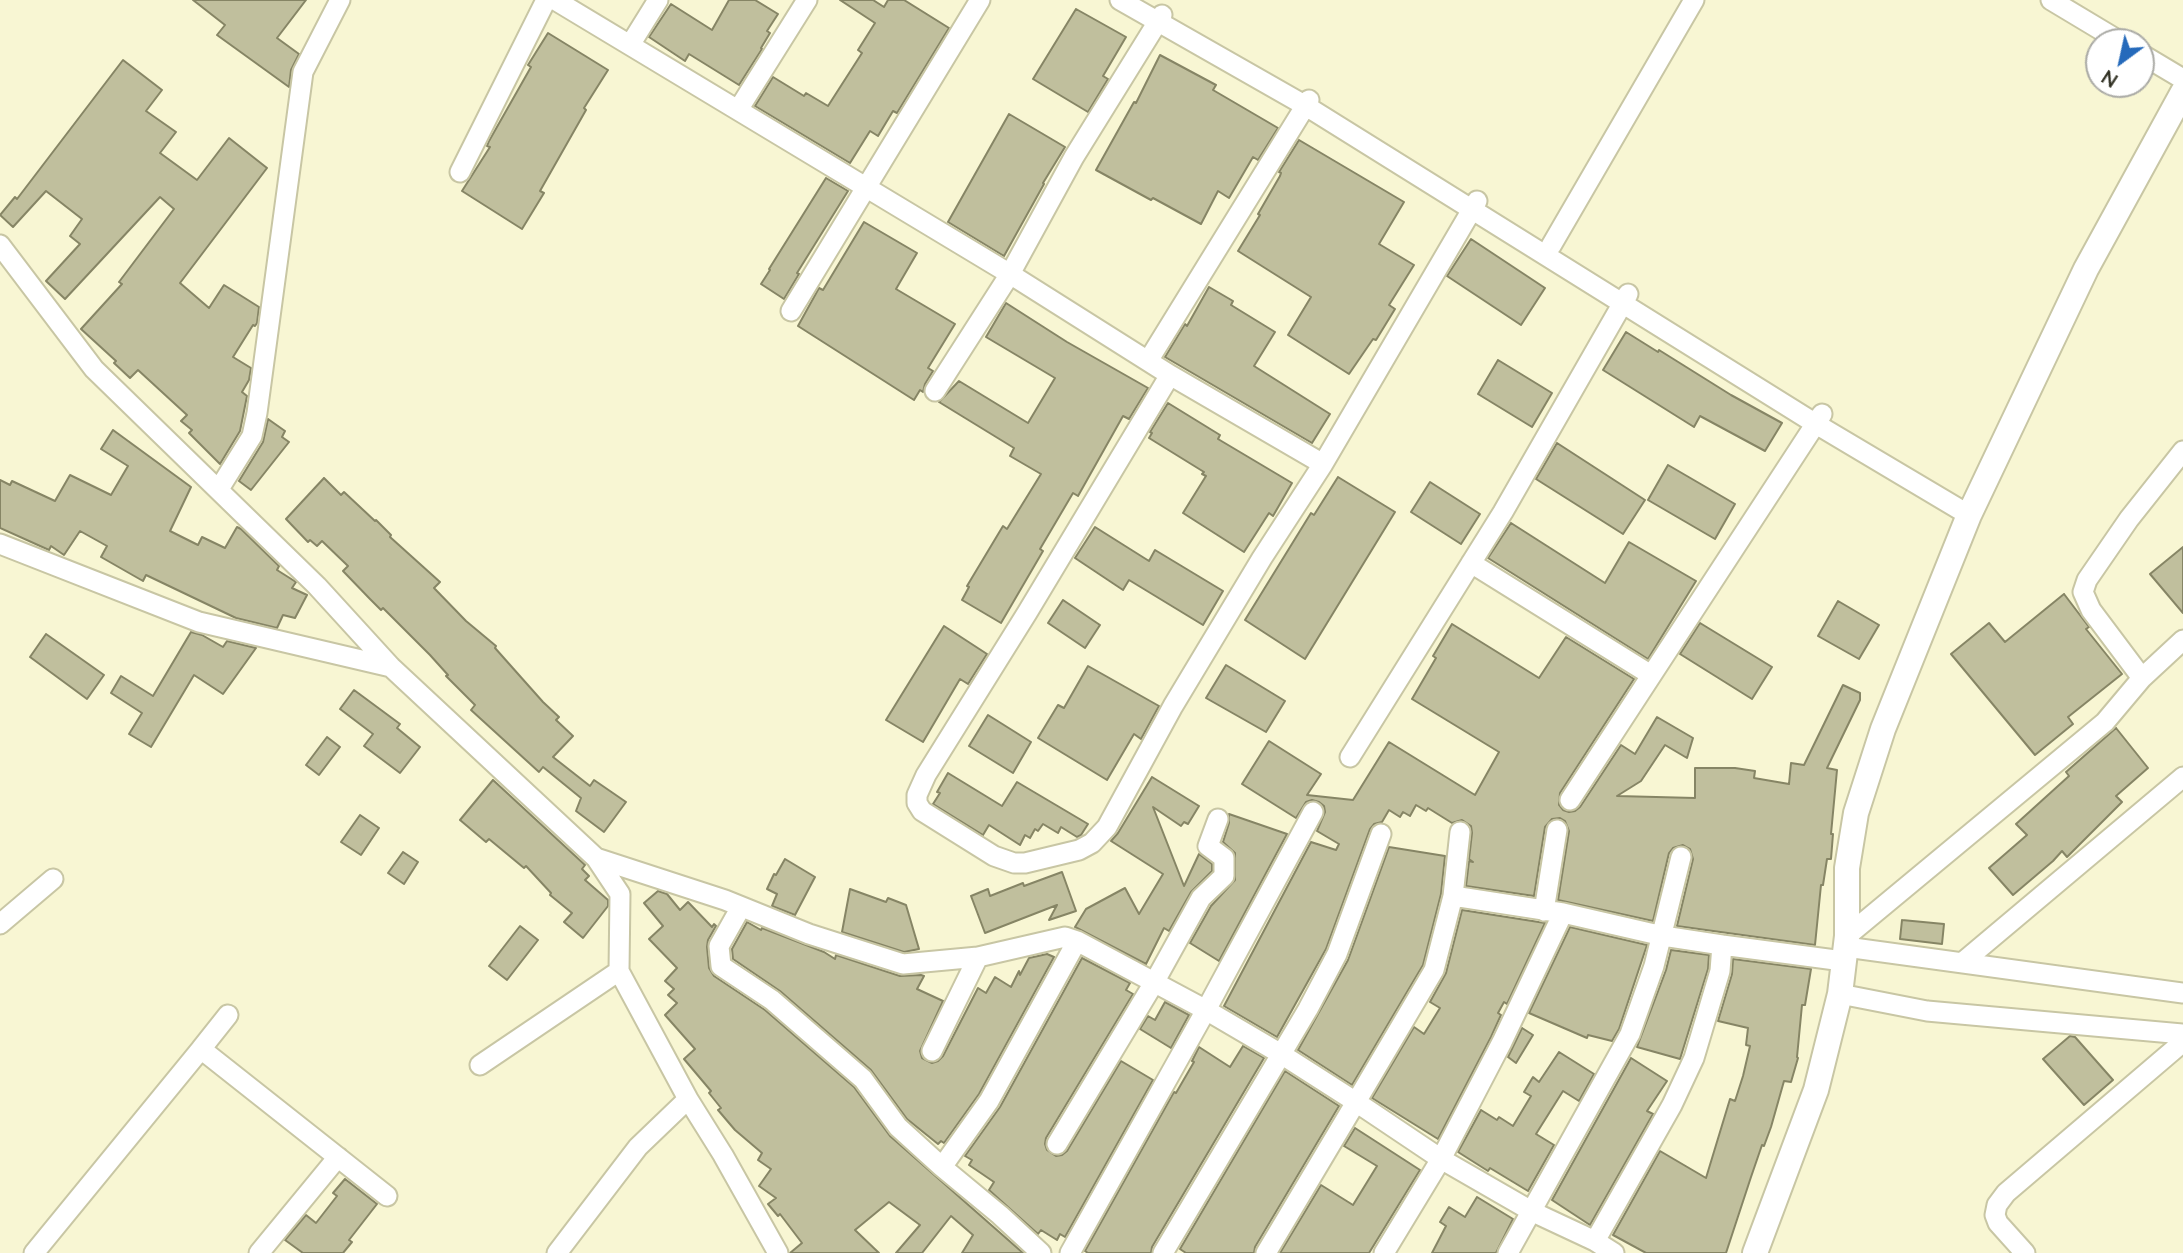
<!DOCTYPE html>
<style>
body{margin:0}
#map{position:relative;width:2183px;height:1253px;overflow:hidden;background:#f8f6d3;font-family:Lato,sans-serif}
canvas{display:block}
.north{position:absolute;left:2085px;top:28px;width:70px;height:70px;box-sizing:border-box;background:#fff;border:2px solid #ababa6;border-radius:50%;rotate:213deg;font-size:19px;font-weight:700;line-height:28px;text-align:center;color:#2e2e20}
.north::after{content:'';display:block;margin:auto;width:24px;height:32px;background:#256abb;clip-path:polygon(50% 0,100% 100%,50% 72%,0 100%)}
</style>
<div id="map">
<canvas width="2183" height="1253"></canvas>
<div class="north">N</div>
</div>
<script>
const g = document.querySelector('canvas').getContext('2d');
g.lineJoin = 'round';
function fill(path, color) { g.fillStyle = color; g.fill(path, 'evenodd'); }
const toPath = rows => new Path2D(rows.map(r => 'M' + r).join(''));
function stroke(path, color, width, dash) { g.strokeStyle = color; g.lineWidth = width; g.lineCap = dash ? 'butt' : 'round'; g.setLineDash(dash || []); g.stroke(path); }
const building = toPath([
 [193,0,306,0,277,38,299,54,291,70,289,87,217,35,225,25,193,0],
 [729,0,755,0,778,14,767,31,770,33,761,48,762,49,739,85,689,54,685,61,649,37,671,4,712,30,729,0],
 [840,0,873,0,884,7,888,0,904,0,949,28,897,113,893,111,878,136,870,131,850,163,755,106,773,77,804,96,806,93,828,106,862,53,858,50,875,23,840,0],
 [1076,9,1126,37,1103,76,1108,79,1088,112,1033,79,1076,9],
 [548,33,608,70,584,108,586,110,540,191,544,193,522,229,462,191,490,147,487,146,489,141,531,67,528,65,548,33],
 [1160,55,1216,85,1213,90,1278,128,1258,160,1253,157,1229,198,1218,191,1201,224,1153,198,1151,200,1096,170,1134,102,1136,103,1160,55],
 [123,60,162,90,146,111,176,132,160,153,197,180,229,138,267,168,180,283,209,308,224,285,259,307,257,323,255,326,253,325,233,357,251,368,249,380,242,392,247,396,240,431,220,464,189,433,192,430,181,421,187,415,138,370,130,378,114,363,116,361,81,329,122,284,119,282,174,209,160,197,65,299,46,281,80,244,70,236,82,219,46,191,13,227,0,215,15,197,17,199,123,60],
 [1009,114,1065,147,1043,183,1044,184,1004,256,948,222,1009,114],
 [1299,140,1404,202,1379,244,1414,265,1389,305,1395,309,1376,340,1373,339,1349,374,1288,335,1311,297,1238,251,1260,215,1258,214,1280,176,1281,173,1279,172,1299,140],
 [826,178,848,191,797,273,799,274,784,299,761,284,770,270,769,269,826,178],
 [864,222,917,253,896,289,955,324,928,368,933,371,925,384,923,392,920,390,914,400,798,326,819,288,823,290,864,222],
 [1471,239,1545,288,1521,325,1447,276,1471,239],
 [1209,287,1233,301,1231,305,1275,332,1254,366,1330,414,1312,443,1165,357,1185,324,1187,326,1209,287],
 [1006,303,1067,342,1148,388,1129,419,1123,416,1078,496,1073,493,1040,549,1043,551,1001,623,962,600,969,587,967,586,1003,526,1007,529,1041,474,1010,456,1014,448,939,402,959,381,1028,423,1055,378,986,337,1006,303],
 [1626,332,1658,352,1659,350,1731,395,1782,423,1765,451,1700,416,1694,427,1603,370,1626,332],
 [1498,360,1552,393,1532,427,1478,394,1498,360],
 [1168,403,1220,435,1218,439,1292,483,1273,516,1269,513,1244,552,1183,513,1206,476,1202,474,1204,472,1149,438,1152,433,1150,432,1168,403],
 [268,419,285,431,282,437,289,442,251,490,239,481,263,442,268,419],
 [113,430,191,487,170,531,198,545,202,537,225,548,237,527,241,529,279,566,277,570,296,582,292,588,307,595,295,618,283,615,277,628,236,618,146,575,143,581,101,557,107,546,80,531,64,555,51,546,49,550,0,528,0,480,10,485,12,481,55,501,70,475,111,495,128,466,101,449,113,430],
 [1557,443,1645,500,1623,534,1536,479,1557,443],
 [1668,465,1735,504,1715,539,1648,500,1668,465],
 [1338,477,1395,512,1305,659,1245,620,1311,513,1314,515,1338,477],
 [324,478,341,495,344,492,375,521,376,520,391,535,390,537,440,582,434,588,466,621,496,646,495,648,543,702,559,717,556,720,573,736,553,757,590,786,594,780,626,802,604,832,576,811,581,798,543,767,539,772,471,710,475,705,446,676,448,675,430,655,383,608,381,610,370,599,343,571,348,566,322,541,317,546,310,540,308,542,286,519,324,478],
 [1430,482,1480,514,1461,544,1411,512,1430,482],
 [1511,523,1605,583,1629,542,1696,581,1648,659,1488,558,1511,523],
 [1095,527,1149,561,1155,550,1223,591,1203,625,1129,580,1123,590,1075,558,1095,527],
 [2183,547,2183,613,2150,574,2183,547],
 [2064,594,2089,627,2086,629,2122,674,2068,717,2073,724,2035,755,1951,654,1989,623,2005,642,2064,594],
 [1063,600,1100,625,1085,648,1048,623,1063,600],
 [1838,601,1879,625,1859,659,1818,636,1838,601],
 [1700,623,1772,667,1752,699,1680,654,1700,623],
 [1452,624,1539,678,1566,637,1634,679,1560,793,1559,805,1563,810,1569,812,1575,811,1580,807,1621,745,1635,754,1657,717,1693,738,1687,758,1665,745,1641,781,1617,796,1695,798,1695,768,1735,768,1755,771,1754,778,1789,784,1791,763,1804,765,1843,685,1860,693,1860,700,1827,768,1837,770,1831,834,1833,834,1831,859,1827,859,1823,885,1821,885,1815,945,1677,926,1693,859,1690,849,1683,845,1673,848,1669,853,1653,921,1558,900,1569,831,1565,821,1560,818,1552,819,1545,827,1534,896,1466,886,1469,861,1473,862,1469,859,1472,833,1471,826,1462,820,1452,823,1428,808,1426,811,1416,805,1410,816,1403,812,1400,817,1389,810,1382,822,1374,824,1370,829,1326,949,1277,1037,1224,1006,1311,842,1336,850,1339,844,1317,831,1325,812,1324,806,1319,802,1312,800,1306,802,1296,818,1242,784,1269,741,1321,774,1307,795,1353,800,1389,742,1475,795,1499,752,1412,699,1436,658,1433,656,1452,624],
 [944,626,987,654,968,684,960,679,923,742,886,720,944,626],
 [191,632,202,635,223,647,227,641,256,648,223,694,194,675,151,747,129,734,142,713,111,693,121,676,153,696,191,632],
 [46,634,104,675,87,699,30,657,46,634],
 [1226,665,1285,701,1266,732,1206,698,1226,665],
 [1088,666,1159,706,1141,739,1134,734,1107,780,1038,738,1058,705,1064,708,1088,666],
 [354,690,400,724,397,728,420,747,400,773,364,746,373,734,340,709,354,690],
 [988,715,1031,742,1013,773,969,746,988,715],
 [2116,728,2148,768,2116,796,2122,802,2067,857,2062,851,2053,861,2013,895,1989,868,2027,835,2016,824,2069,776,2066,772,2116,728],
 [327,737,340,747,319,775,306,765,327,737],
 [948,773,1002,806,1017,782,1088,824,1081,835,1077,837,1061,827,1058,833,1043,824,1038,831,1035,829,1030,838,1025,835,1020,845,989,825,983,835,933,804,940,793,937,792,948,773],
 [1152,777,1199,806,1188,824,1184,822,1181,826,1153,807,1184,886,1199,854,1212,864,1212,871,1191,892,1169,931,1164,928,1146,964,1075,927,1086,909,1125,888,1139,914,1163,874,1111,841,1118,833,1152,777],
 [493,780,585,865,582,869,589,876,585,880,608,900,608,906,583,938,564,922,572,913,550,895,551,893,526,866,524,868,489,839,486,842,460,820,493,780],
 [1229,814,1287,834,1219,961,1190,943,1211,906,1235,880,1235,853,1223,842,1229,823,1229,814],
 [360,815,379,828,361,855,341,842,360,815],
 [1389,847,1445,856,1441,894,1423,965,1352,1085,1298,1050,1348,960,1389,847],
 [403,852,418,862,404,884,388,873,403,852],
 [785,859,815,877,795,915,772,906,777,894,767,889,774,874,776,875,785,859],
 [1062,872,1076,911,1049,920,1057,905,985,933,971,896,988,889,990,896,1023,883,1024,886,1062,872],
 [850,889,886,902,888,898,906,905,919,949,904,952,842,932,850,889],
 [658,891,667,894,680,910,688,902,712,927,714,924,716,926,708,940,707,947,709,968,714,976,765,1010,854,1087,890,1136,1023,1253,962,1253,973,1235,951,1216,922,1253,896,1253,920,1225,889,1202,855,1230,879,1253,790,1253,802,1243,780,1214,778,1216,768,1204,776,1198,759,1186,771,1169,758,1160,762,1153,735,1130,718,1110,721,1108,709,1093,711,1091,684,1059,695,1049,665,1015,677,1003,668,995,674,989,665,981,677,968,649,939,663,926,644,903,658,891],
 [1462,910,1545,923,1507,1004,1504,1002,1498,1013,1501,1015,1491,1037,1438,1139,1372,1098,1414,1027,1424,1034,1440,1008,1430,1002,1446,973,1462,910],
 [1902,920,1944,924,1942,944,1900,939,1902,920],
 [747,922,761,930,762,928,824,952,835,959,836,955,900,976,921,975,924,976,917,989,943,1001,920,1051,922,1058,932,1063,938,1061,943,1056,978,988,986,993,995,977,1011,987,1019,971,1020,975,1029,958,1047,954,1054,957,979,1094,944,1143,941,1141,938,1144,907,1119,871,1070,780,991,733,959,732,949,747,922],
 [520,926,538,940,507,980,489,966,520,926],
 [1570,927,1647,945,1619,1029,1612,1041,1588,1035,1587,1038,1529,1013,1570,927],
 [1671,950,1709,955,1708,969,1680,1059,1637,1047,1666,970,1671,950],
 [1082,958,1130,983,1126,990,1133,994,1046,1138,1045,1144,1047,1150,1056,1156,1062,1155,1067,1151,1121,1061,1153,1080,1065,1237,1060,1234,1057,1240,1041,1230,1038,1234,989,1190,994,1182,969,1165,972,1160,965,1156,1000,1107,1082,958],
 [1733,959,1811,969,1805,1005,1802,1005,1797,1057,1798,1058,1791,1082,1784,1081,1771,1127,1764,1146,1762,1145,1751,1177,1726,1253,1646,1253,1613,1235,1660,1151,1706,1178,1730,1099,1735,1101,1743,1076,1750,1046,1746,1045,1748,1028,1718,1021,1732,974,1733,959],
 [1165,1002,1189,1015,1171,1048,1140,1029,1148,1016,1155,1020,1165,1002],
 [1522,1028,1533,1035,1516,1063,1508,1057,1522,1028],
 [2070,1036,2075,1037,2113,1080,2084,1105,2043,1059,2070,1036],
 [1243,1046,1264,1058,1152,1247,1151,1253,1088,1253,1085,1251,1174,1092,1176,1093,1194,1062,1192,1061,1199,1047,1230,1067,1243,1046],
 [1559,1052,1594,1074,1579,1101,1563,1091,1536,1134,1554,1145,1528,1191,1490,1168,1488,1171,1458,1152,1481,1110,1497,1120,1499,1117,1513,1126,1531,1096,1524,1092,1533,1077,1539,1082,1559,1052],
 [1631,1058,1667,1081,1647,1111,1653,1114,1590,1225,1552,1200,1631,1058],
 [1285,1071,1339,1106,1255,1247,1254,1253,1186,1253,1180,1249,1285,1071],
 [1355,1128,1420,1170,1369,1253,1280,1253,1321,1185,1353,1205,1377,1166,1344,1146,1355,1128],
 [345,1179,377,1204,349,1240,352,1242,343,1253,303,1253,285,1240,306,1215,316,1223,337,1196,333,1193,345,1179],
 [1477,1197,1513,1219,1496,1253,1432,1253,1446,1226,1440,1222,1449,1207,1465,1217,1477,1197]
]);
const minor = toPath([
 [555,0,1010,274,935,391],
 [1120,0,1306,106,1816,424,1969,515],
 [2051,0,2121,42],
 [1162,15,1074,157,1010,274,1170,375,1027,613,926,775,917,795,917,803,922,811,994,856,1014,863,1025,863,1079,850,1092,843,1107,827,1173,706,1262,558,1323,464,1477,201],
 [630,45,658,0],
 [2141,54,2183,79],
 [738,110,807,0],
 [460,172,546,0],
 [0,245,94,369,317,586,391,667,596,858,620,894,619,971,688,1099,723,1155,778,1253],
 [1551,246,1694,0],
 [791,311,980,0],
 [1148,361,1309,100],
 [1170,375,1323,464],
 [219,489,252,436,257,413,303,72,340,0],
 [0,544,199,622,391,667],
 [1471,563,1651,675],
 [2142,678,2091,610,2083,592,2087,580,2129,519,2183,451],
 [1350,757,1503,512,1628,294],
 [1570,800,1822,414],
 [596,858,725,900,809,934,903,964,978,957,1065,937,1077,941,1206,1010,1281,1054,1356,1102,1434,970,1453,896,1563,913,1663,936,1722,945],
 [1453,896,1460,832],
 [741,907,719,946,721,966,772,1000,863,1079,898,1127,942,1167],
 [1544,911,1557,830],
 [0,924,53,879],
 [1847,936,2105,722,2142,678,2183,640],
 [1846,947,2183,993],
 [1963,962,2183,777],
 [1840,994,1927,1011,2183,1034],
 [201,1049,228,1015],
 [932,1051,978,957],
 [480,1065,619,971],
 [1057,1144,1155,981,1201,898,1224,876,1224,858,1208,846,1218,819],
 [1595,1241,1672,1105,1694,1058,1720,971,1722,945,1843,961],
 [34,1253,201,1049,387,1196],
 [259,1253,338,1157],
 [557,1253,638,1147,688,1099],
 [1041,1253,1000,1215,942,1167,989,1101,1077,941],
 [1070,1253,1206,1010,1313,812],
 [1163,1253,1308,1009,1337,954,1381,834],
 [1266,1253,1356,1102,1441,1159,1533,1212,1595,1241,1614,1253],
 [1384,1253,1441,1159,1502,1042,1563,913],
 [1508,1253,1630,1034,1654,966,1681,857],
 [2025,1253,1998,1223,1995,1215,1997,1205,2006,1193,2183,1042]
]);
const tertiary = toPath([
 [1755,1253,1816,1090,1840,994,1847,936,1847,868,1856,813,1883,729,1969,515,2086,269,2183,92]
]);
fill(building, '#c0bf9d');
stroke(building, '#868565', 2);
stroke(minor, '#c8c6a4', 23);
stroke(tertiary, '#c8c6a4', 28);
stroke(minor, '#fff', 19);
stroke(tertiary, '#fff', 24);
</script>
